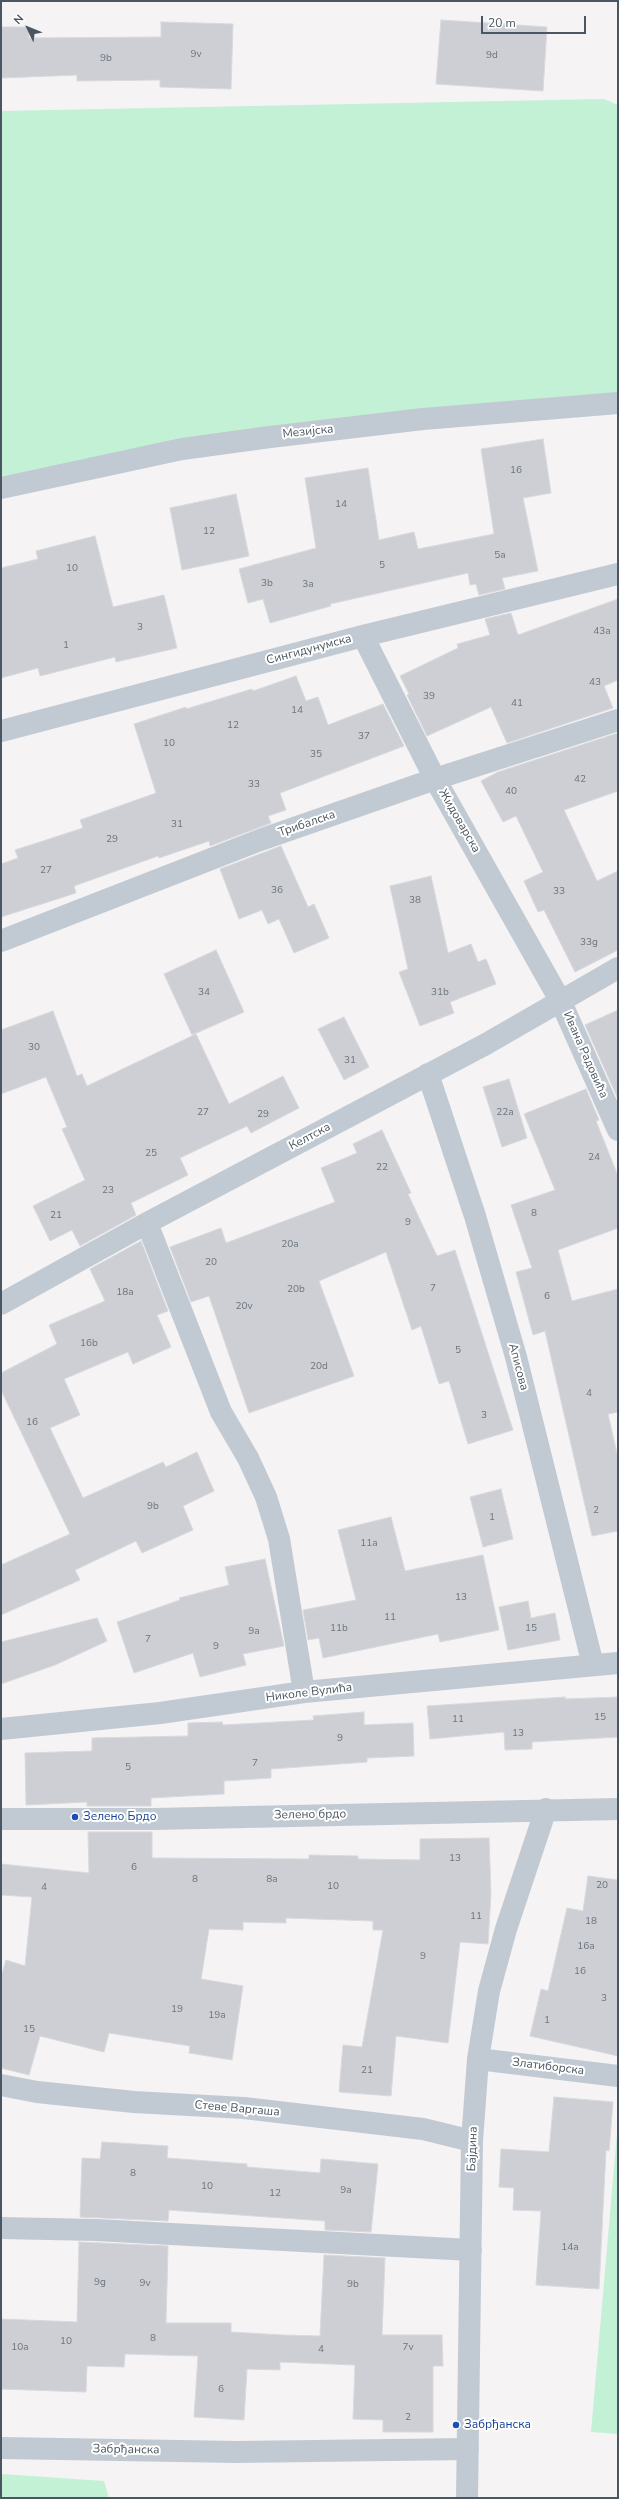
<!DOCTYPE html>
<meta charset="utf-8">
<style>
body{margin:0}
#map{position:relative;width:619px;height:2499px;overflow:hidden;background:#f5f3f3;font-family:"Nunito Sans",sans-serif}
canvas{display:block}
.frame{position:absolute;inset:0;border:2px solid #4a5661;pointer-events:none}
.north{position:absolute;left:8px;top:8px;width:40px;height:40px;-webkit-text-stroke:3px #fff;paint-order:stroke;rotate:313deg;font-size:11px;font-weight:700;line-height:16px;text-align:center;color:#4a5661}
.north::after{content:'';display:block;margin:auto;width:14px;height:18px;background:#4a5661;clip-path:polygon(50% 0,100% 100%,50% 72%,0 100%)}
.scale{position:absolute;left:481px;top:16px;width:105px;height:18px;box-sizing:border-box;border:2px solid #4a5661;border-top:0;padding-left:5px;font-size:12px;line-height:14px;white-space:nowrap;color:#4a5661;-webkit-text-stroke:3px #fff;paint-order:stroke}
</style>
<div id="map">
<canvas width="619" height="2499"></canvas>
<div class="frame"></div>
<div class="north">N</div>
<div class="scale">20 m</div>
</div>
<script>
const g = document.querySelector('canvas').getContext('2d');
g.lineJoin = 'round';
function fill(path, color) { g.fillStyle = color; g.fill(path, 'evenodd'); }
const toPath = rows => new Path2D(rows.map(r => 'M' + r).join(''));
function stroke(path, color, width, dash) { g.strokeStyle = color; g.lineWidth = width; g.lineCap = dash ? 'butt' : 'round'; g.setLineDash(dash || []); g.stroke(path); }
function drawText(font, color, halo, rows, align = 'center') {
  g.font = font + ' "Nunito Sans",sans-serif'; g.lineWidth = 4; g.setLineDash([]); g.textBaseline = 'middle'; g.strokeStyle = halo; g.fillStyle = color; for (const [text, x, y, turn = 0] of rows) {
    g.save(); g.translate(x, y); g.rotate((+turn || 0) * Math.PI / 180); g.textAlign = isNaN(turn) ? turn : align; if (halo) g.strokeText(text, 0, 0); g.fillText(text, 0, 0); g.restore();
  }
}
const green = toPath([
 [604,99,618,105,618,398,270,437,1,488,1,111],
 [618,2122,618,2434,591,2432],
 [1,2474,104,2481,109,2498,1,2498]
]);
const building = toPath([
 [441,20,547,27,543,91,436,84,441,20],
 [161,22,233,24,231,89,160,87,160,80,77,81,77,75,1,78,1,27,29,27,29,38,161,37,161,22],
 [543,439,551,493,523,498,538,571,502,578,505,589,479,595,476,584,470,585,468,573,330,604,331,606,270,623,263,599,248,603,239,569,316,548,305,478,368,468,379,540,414,532,418,549,494,534,481,449,543,439],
 [236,494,249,556,182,570,170,508,236,494],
 [95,536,113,607,164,595,177,648,116,662,115,657,40,676,38,668,1,678,1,568,38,559,36,551,95,536],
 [618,599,618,680,604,686,613,708,507,743,491,707,427,736,407,695,409,694,400,676,458,648,457,644,490,635,485,619,511,613,518,635,618,599],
 [296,676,306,701,318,697,328,725,383,704,404,746,280,793,286,810,268,816,271,823,210,846,209,841,159,858,158,856,74,886,76,893,1,917,1,864,18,858,15,850,83,828,80,820,156,793,134,724,186,707,186,709,252,689,253,691,296,676],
 [618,733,618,791,564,810,597,881,618,871,618,950,575,972,544,910,538,912,524,881,543,872,516,816,503,822,481,781,498,772,618,733],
 [281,846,308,907,314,904,329,938,294,953,279,919,268,924,262,910,239,919,220,869,281,846],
 [431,876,448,953,471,944,478,962,486,959,496,984,450,1002,454,1013,420,1026,399,972,408,969,390,886,431,876],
 [216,950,244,1012,192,1035,164,974,216,950],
 [618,1010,618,1099,585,1025,618,1010],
 [53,1011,77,1076,82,1074,87,1086,196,1034,229,1104,283,1076,299,1108,251,1133,247,1126,180,1158,188,1175,131,1203,136,1215,80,1246,72,1230,50,1241,33,1206,85,1180,62,1129,67,1127,46,1077,1,1094,1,1030,53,1011],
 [344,1017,369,1067,344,1080,318,1029,344,1017],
 [509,1079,527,1138,502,1147,483,1087,509,1079],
 [586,1089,599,1120,596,1121,618,1176,618,1228,558,1250,572,1301,618,1289,618,1412,608,1414,618,1458,618,1531,592,1536,545,1331,533,1335,516,1272,532,1268,511,1205,555,1190,524,1114,586,1089],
 [382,1130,411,1193,408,1194,437,1256,455,1250,513,1430,468,1444,449,1381,439,1384,421,1326,412,1330,386,1252,319,1281,354,1376,249,1413,209,1296,191,1302,170,1247,221,1228,226,1243,335,1202,321,1168,357,1153,353,1144,382,1130],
 [141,1241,168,1311,157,1315,171,1347,133,1364,128,1352,64,1379,80,1415,50,1428,83,1498,163,1462,166,1467,197,1452,214,1491,183,1506,193,1530,142,1553,136,1541,75,1570,80,1580,1,1615,1,1565,70,1534,1,1390,1,1373,57,1344,49,1325,105,1301,90,1269,141,1241],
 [501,1489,513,1539,483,1547,470,1497,501,1489],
 [391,1517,405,1571,483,1555,499,1630,440,1642,438,1634,323,1658,319,1638,308,1640,303,1610,356,1600,338,1530,391,1517],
 [265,1559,284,1646,243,1654,246,1665,200,1677,193,1653,134,1673,117,1622,180,1600,179,1598,229,1585,225,1567,265,1559],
 [528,1601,531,1618,555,1613,560,1640,508,1650,499,1607,528,1601],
 [97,1618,107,1641,55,1665,1,1684,1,1642,97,1618],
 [565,1697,565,1699,618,1697,618,1737,532,1742,532,1749,505,1750,504,1732,430,1739,427,1706,565,1697],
 [364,1712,364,1725,413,1723,414,1756,367,1758,367,1762,271,1769,271,1778,224,1781,224,1794,151,1798,151,1806,87,1806,87,1802,26,1805,25,1753,92,1751,92,1738,188,1736,188,1723,222,1722,223,1725,314,1720,313,1716,364,1712],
 [88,1832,152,1832,152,1858,309,1859,309,1855,358,1856,358,1859,420,1860,420,1839,489,1838,491,1893,488,1944,460,1942,448,2043,396,2036,391,2096,339,2092,343,2045,362,2047,383,1930,373,1930,373,1921,286,1918,286,1923,243,1922,243,1930,209,1929,201,1979,243,1986,232,2060,189,2053,190,2046,109,2033,104,2052,40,2036,29,2075,1,2068,1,1977,6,1960,25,1966,32,1897,1,1895,1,1864,89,1873,88,1832],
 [588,1876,618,1880,618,2056,530,2036,541,1989,548,1991,567,1908,583,1911,588,1876],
 [554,2097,613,2102,609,2151,606,2150,599,2289,536,2285,541,2211,513,2210,514,2188,499,2187,501,2149,549,2152,554,2097],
 [102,2142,168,2146,167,2158,247,2164,247,2167,320,2173,321,2159,378,2164,371,2232,325,2230,325,2221,169,2210,168,2221,80,2217,82,2158,100,2159,102,2142],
 [79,2242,168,2246,166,2323,231,2323,231,2332,282,2335,320,2336,324,2255,385,2258,382,2335,442,2335,443,2366,433,2366,433,2432,383,2432,383,2420,353,2419,355,2365,280,2362,280,2370,247,2369,244,2420,194,2417,198,2356,125,2354,124,2367,87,2366,86,2392,1,2389,1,2319,77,2322,79,2242]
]);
const minor = toPath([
 [1,488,182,449,270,437,423,419,618,403],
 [363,636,435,779,561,1002,618,1130],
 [1,731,363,636,618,574],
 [1,941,260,840,435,779,618,720],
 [428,1074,475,1216,516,1357,593,1665],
 [147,1223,221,1412,248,1458,266,1497,279,1539,304,1692],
 [1,1304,147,1223,486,1044,618,968],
 [1,1729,160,1713,304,1692,618,1663],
 [1,1819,154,1819,618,1809],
 [478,2059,618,2076],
 [1,2085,37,2092,134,2102,244,2108,423,2129,472,2141],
 [1,2228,96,2230,471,2250],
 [1,2448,237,2452,468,2449],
 [467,2498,472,2141,478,2059,489,1991,506,1929,546,1809]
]);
const markers = [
 [75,1817,4,"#1a4fb4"],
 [456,2425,4,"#1a4fb4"]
];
const numberNames = [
 ["9v",196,55],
 ["9d",492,56],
 ["9b",106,59],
 ["16",516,471],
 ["14",341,505],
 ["12",209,532],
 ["5a",500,556],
 ["5",382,566],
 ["10",72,569],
 ["3b",267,584],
 ["3a",308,585],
 ["3",140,628],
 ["43a",602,632],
 ["1",66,646],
 ["43",595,683],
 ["39",429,697],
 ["41",517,704],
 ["14",297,711],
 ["12",233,726],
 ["37",364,737],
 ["10",169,744],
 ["35",316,755],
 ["42",580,780],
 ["33",254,785],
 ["40",511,792],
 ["31",177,825],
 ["29",112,840],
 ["27",46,871],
 ["36",277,891],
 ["33",559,892],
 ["38",415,901],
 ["33g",589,943],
 ["34",204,993],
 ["31b",440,993],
 ["30",34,1048],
 ["31",350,1061],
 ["27",203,1113],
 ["22a",505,1113],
 ["29",263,1115],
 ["25",151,1154],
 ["24",594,1158],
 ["22",382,1168],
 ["23",108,1191],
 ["8",534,1214],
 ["21",56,1216],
 ["9",408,1223],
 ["20a",290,1245],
 ["20",211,1263],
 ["7",433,1289],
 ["20b",296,1290],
 ["18a",125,1293],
 ["6",547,1297],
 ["20v",244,1307],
 ["16b",89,1344],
 ["5",458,1351],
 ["20d",319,1367],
 ["4",589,1394],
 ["3",484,1416],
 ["16",32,1423],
 ["9b",153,1507],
 ["2",596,1511],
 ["1",492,1518],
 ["11a",369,1544],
 ["13",461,1598],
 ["11",390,1618],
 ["11b",339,1629],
 ["15",531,1629],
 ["9a",254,1632],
 ["7",148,1640],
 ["9",216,1647],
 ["15",600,1718],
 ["11",458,1720],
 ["13",518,1734],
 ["9",340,1739],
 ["7",255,1764],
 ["5",128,1768],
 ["13",455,1859],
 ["6",134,1868],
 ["8",195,1880],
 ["8a",272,1880],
 ["20",602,1886],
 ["10",333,1887],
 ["4",44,1888],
 ["11",476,1917],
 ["18",591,1922],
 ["16a",586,1947],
 ["9",423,1957],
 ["16",580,1972],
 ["3",604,1999],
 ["19",177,2010],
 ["19a",217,2016],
 ["1",547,2021],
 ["15",29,2030],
 ["21",367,2071],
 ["8",133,2174],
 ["10",207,2187],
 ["9a",346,2191],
 ["12",275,2194],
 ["14a",570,2248],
 ["9g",100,2283],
 ["9v",145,2284],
 ["9b",353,2285],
 ["8",153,2339],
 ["10",66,2342],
 ["10a",20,2348],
 ["7v",408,2348],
 ["4",321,2350],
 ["6",221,2390],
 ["2",408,2418]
];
const streetNames = [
 ["Мезијска",308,432,-6],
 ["Сингидунумска",309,650,-15],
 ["Жидоварска",459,821,60],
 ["Трибалска",307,824,-19],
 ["Ивана Радовића",585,1055,66],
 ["Келтска",310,1137,-28],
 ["Аписова",518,1367,75],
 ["Николе Вулића",309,1693,-7],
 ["Зелено брдо",310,1815,-1],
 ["Златиборска",548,2067,7],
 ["Стеве Варгаша",237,2109,5],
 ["Бајдина",473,2149,-88],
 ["Забрђанска",126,2450,1]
];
const transitNames = [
 ["Зелено Брдо",83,1817],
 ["Забрђанска",464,2425]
];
fill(green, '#c3f1d5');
fill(building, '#cdcfd5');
stroke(building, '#d7d9de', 1);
stroke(minor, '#c1cad2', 22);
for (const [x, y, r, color] of markers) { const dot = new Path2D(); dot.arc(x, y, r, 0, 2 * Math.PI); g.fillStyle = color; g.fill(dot); stroke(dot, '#fff', 1.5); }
drawText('10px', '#6b747e', null, numberNames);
drawText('12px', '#4a5661', '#fff', streetNames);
drawText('12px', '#164399', '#fff', transitNames, 'left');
</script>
